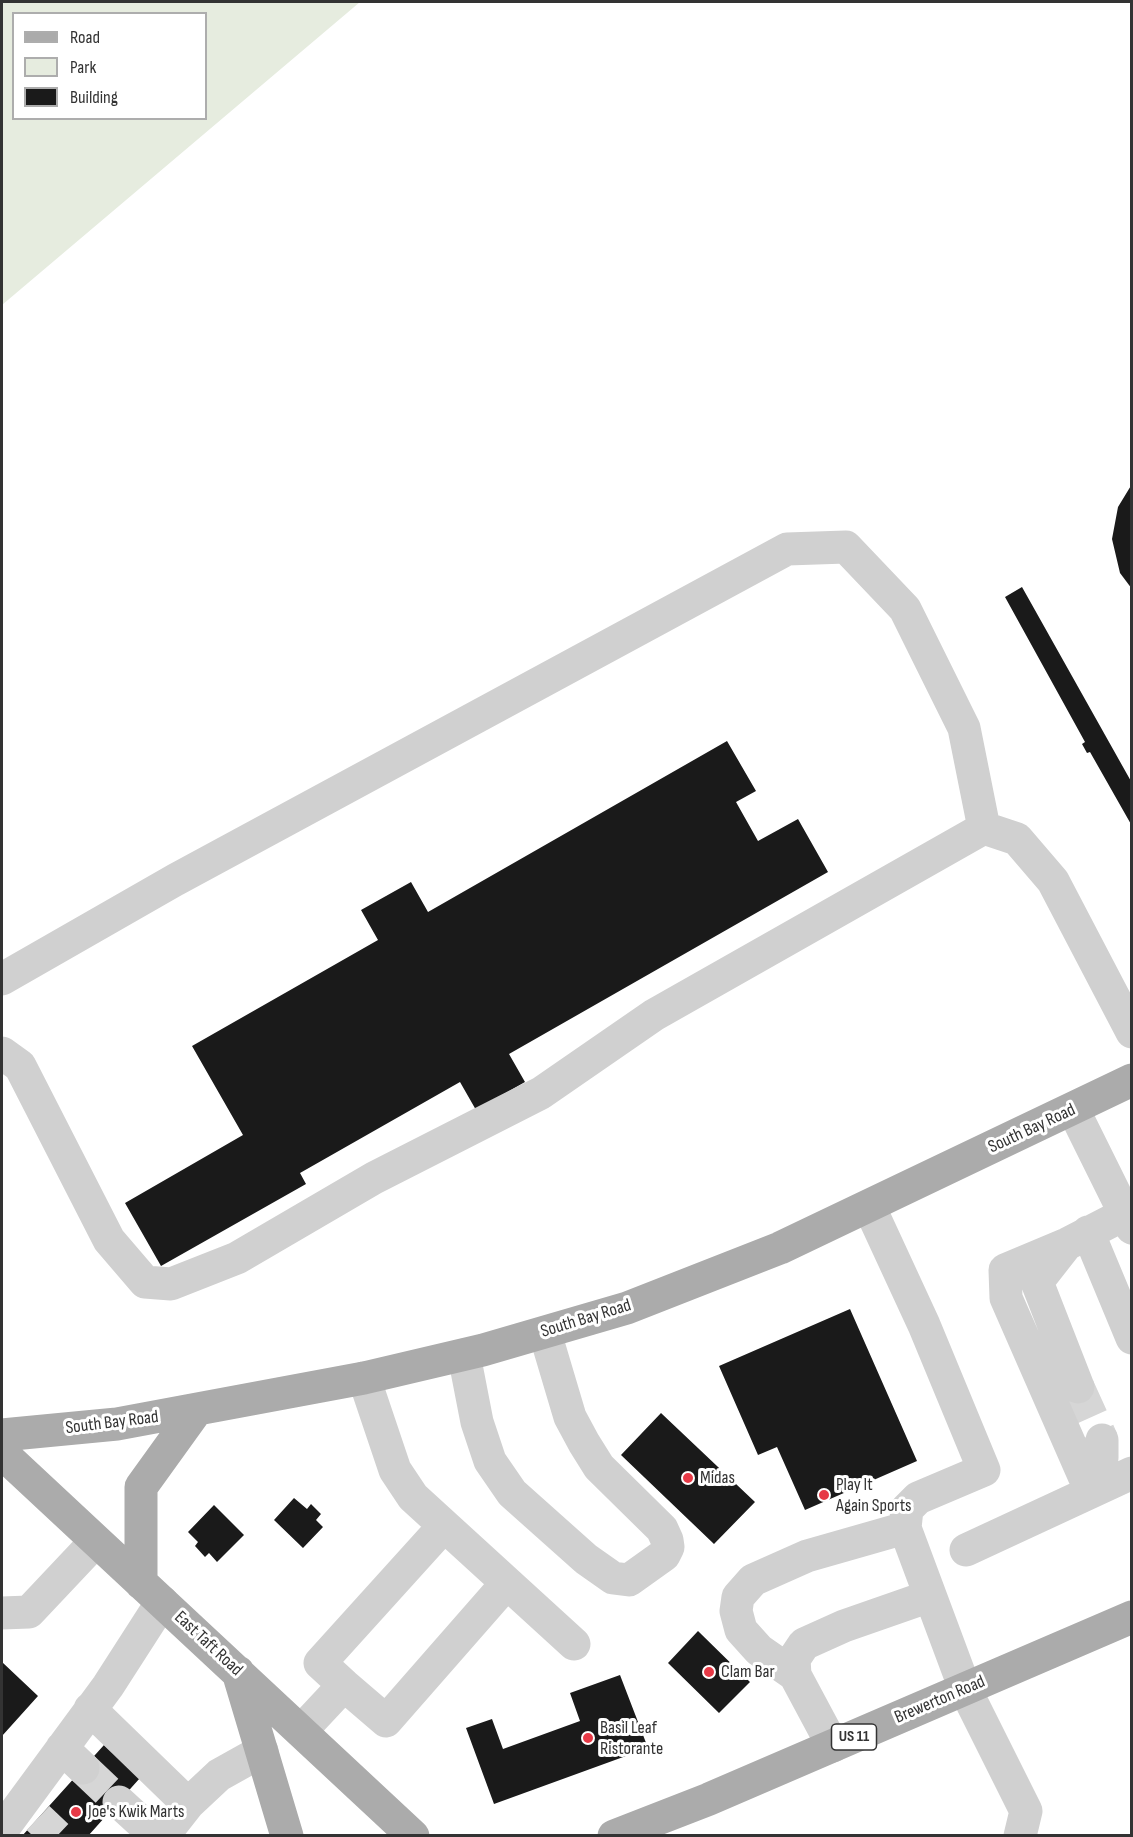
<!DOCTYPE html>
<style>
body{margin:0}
#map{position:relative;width:1133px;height:1837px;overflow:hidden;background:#fff;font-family:"Sofia Sans Condensed",sans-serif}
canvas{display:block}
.frame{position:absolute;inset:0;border:3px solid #333;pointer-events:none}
.legend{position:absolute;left:12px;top:12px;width:195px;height:108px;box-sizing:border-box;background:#fff;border:2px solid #adadad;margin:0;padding:8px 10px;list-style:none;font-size:18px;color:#333}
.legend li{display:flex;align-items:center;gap:12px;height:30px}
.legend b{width:30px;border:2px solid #adadad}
</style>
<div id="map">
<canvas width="1133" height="1837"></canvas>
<div class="frame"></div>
<ul class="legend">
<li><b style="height:8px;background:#ababab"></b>Road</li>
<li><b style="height:16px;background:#e6ecdf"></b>Park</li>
<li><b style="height:16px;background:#1a1a1a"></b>Building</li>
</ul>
</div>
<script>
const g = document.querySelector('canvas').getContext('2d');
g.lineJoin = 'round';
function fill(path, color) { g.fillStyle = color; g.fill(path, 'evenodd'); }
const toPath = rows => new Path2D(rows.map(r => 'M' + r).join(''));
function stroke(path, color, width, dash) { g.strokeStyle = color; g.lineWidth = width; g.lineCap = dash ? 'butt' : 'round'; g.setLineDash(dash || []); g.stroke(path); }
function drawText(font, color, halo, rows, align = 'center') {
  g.font = font + ' "Sofia Sans Condensed",sans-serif'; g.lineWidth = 6; g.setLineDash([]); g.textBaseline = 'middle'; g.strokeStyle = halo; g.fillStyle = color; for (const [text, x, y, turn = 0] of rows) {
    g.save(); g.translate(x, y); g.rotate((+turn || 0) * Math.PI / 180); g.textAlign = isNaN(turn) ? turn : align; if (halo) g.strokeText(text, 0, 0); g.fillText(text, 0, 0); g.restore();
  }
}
const green = toPath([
 [2,2,360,2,2,305],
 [14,14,206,14,206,118,14,118]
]);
const building = toPath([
 [1132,484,1132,589,1120,573,1112,539,1118,507],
 [1022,587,1132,783,1132,826,1090,752,1087,753,1082,744,1085,742,1005,597],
 [727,741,756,791,736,802,758,841,798,819,828,872,509,1054,525,1082,476,1110,460,1082,300,1173,306,1184,161,1266,125,1203,243,1135,192,1046,378,940,361,910,411,882,428,912],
 [850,1309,917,1461,805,1510,777,1447,758,1455,719,1366],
 [661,1413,755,1502,714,1544,621,1455],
 [294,1498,307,1509,311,1504,321,1514,316,1520,323,1527,303,1548,274,1520],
 [214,1505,244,1535,217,1562,209,1553,205,1557,195,1546,198,1542,188,1532],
 [698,1631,750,1682,719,1713,668,1663],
 [2,1662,38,1696,2,1736],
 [620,1675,648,1748,494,1804,466,1728,492,1719,503,1749,580,1721,570,1693],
 [104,1745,140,1778,88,1836,22,1836]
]);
const minorTunnel = toPath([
 [1078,1387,1102,1440],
 [83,1768,119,1802],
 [38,1818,57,1836]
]);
const minor = toPath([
 [2,979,175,880,787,549,846,547,905,609,964,728,984,828],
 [2,1053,20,1066,109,1240,145,1282,171,1284,237,1258,374,1178,541,1093,654,1015,984,828,1017,839,1053,881,1132,1032],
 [1073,1109,1125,1214,1132,1211],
 [869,1206,924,1325,984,1470,918,1498,907,1509,905,1528,965,1689,1026,1811,1020,1836],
 [1088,1232,1132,1338],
 [1066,1245,1037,1282,1078,1387],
 [464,1355,477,1422,490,1461,512,1493,586,1559,613,1578,629,1580,664,1555,668,1547,667,1540,662,1529,599,1467,584,1443,570,1417,545,1333],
 [364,1378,395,1470,413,1497,574,1644],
 [1084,1476,1102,1458,1102,1440],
 [1091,1492,1006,1298,1005,1270,1067,1244,1125,1214,1132,1228],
 [966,1550,1132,1473],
 [2,1613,29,1612,95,1542],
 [795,1675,759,1650,741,1630,736,1611,738,1597,753,1580,807,1556,905,1528],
 [344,1685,386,1721,506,1584],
 [90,1709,188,1804],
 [301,1731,344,1685,320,1663,443,1527],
 [833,1746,795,1675,794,1659,804,1644,844,1626,930,1596],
 [62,1748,83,1768],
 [119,1802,156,1836],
 [2,1830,108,1686,162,1602],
 [163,1836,188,1804,219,1775,262,1751]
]);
const major = toPath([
 [2,1435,117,1424,364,1378,483,1350,627,1308,780,1248,1132,1080],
 [2,1453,413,1836],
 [141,1583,141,1487,195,1412],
 [238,1672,287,1836],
 [614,1836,709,1799,1132,1617]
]);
const markers = [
 [688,1478,6,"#e63946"],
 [824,1495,6,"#e63946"],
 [709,1672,6,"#e63946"],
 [588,1738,6,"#e63946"],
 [76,1812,6,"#e63946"]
];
const shields = [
 [854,1737,45]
];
const shieldNames = [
 ["US 11",854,1737]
];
const streetNames = [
 ["South Bay Road",1032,1129,-25],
 ["South Bay Road",586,1319,-17],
 ["South Bay Road",112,1423,-7],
 ["East Taft Road",208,1644,43],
 ["Brewerton Road",940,1700,-23]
];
const poiNames = [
 ["Midas",700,1478],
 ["Play It",836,1485],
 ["Again Sports",836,1506],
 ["Clam Bar",721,1672],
 ["Basil Leaf",600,1728],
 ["Ristorante",600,1749],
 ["Joe's Kwik Marts",88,1812]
];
fill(green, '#e6ecdf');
fill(building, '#1a1a1a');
stroke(minorTunnel, '#d6d6d6', 33, [33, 16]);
stroke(minor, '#d0d0d0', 33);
stroke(major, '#ababab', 33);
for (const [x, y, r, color] of markers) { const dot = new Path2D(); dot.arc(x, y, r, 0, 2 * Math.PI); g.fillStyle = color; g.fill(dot); stroke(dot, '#fff', 2); }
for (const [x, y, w] of shields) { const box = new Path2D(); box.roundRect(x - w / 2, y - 13, w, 26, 4.5); g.fillStyle = '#fff'; g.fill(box); stroke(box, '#333', 1.5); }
drawText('bold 16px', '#333', null, shieldNames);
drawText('18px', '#333', '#fff', streetNames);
drawText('18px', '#333', '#fff', poiNames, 'left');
</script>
